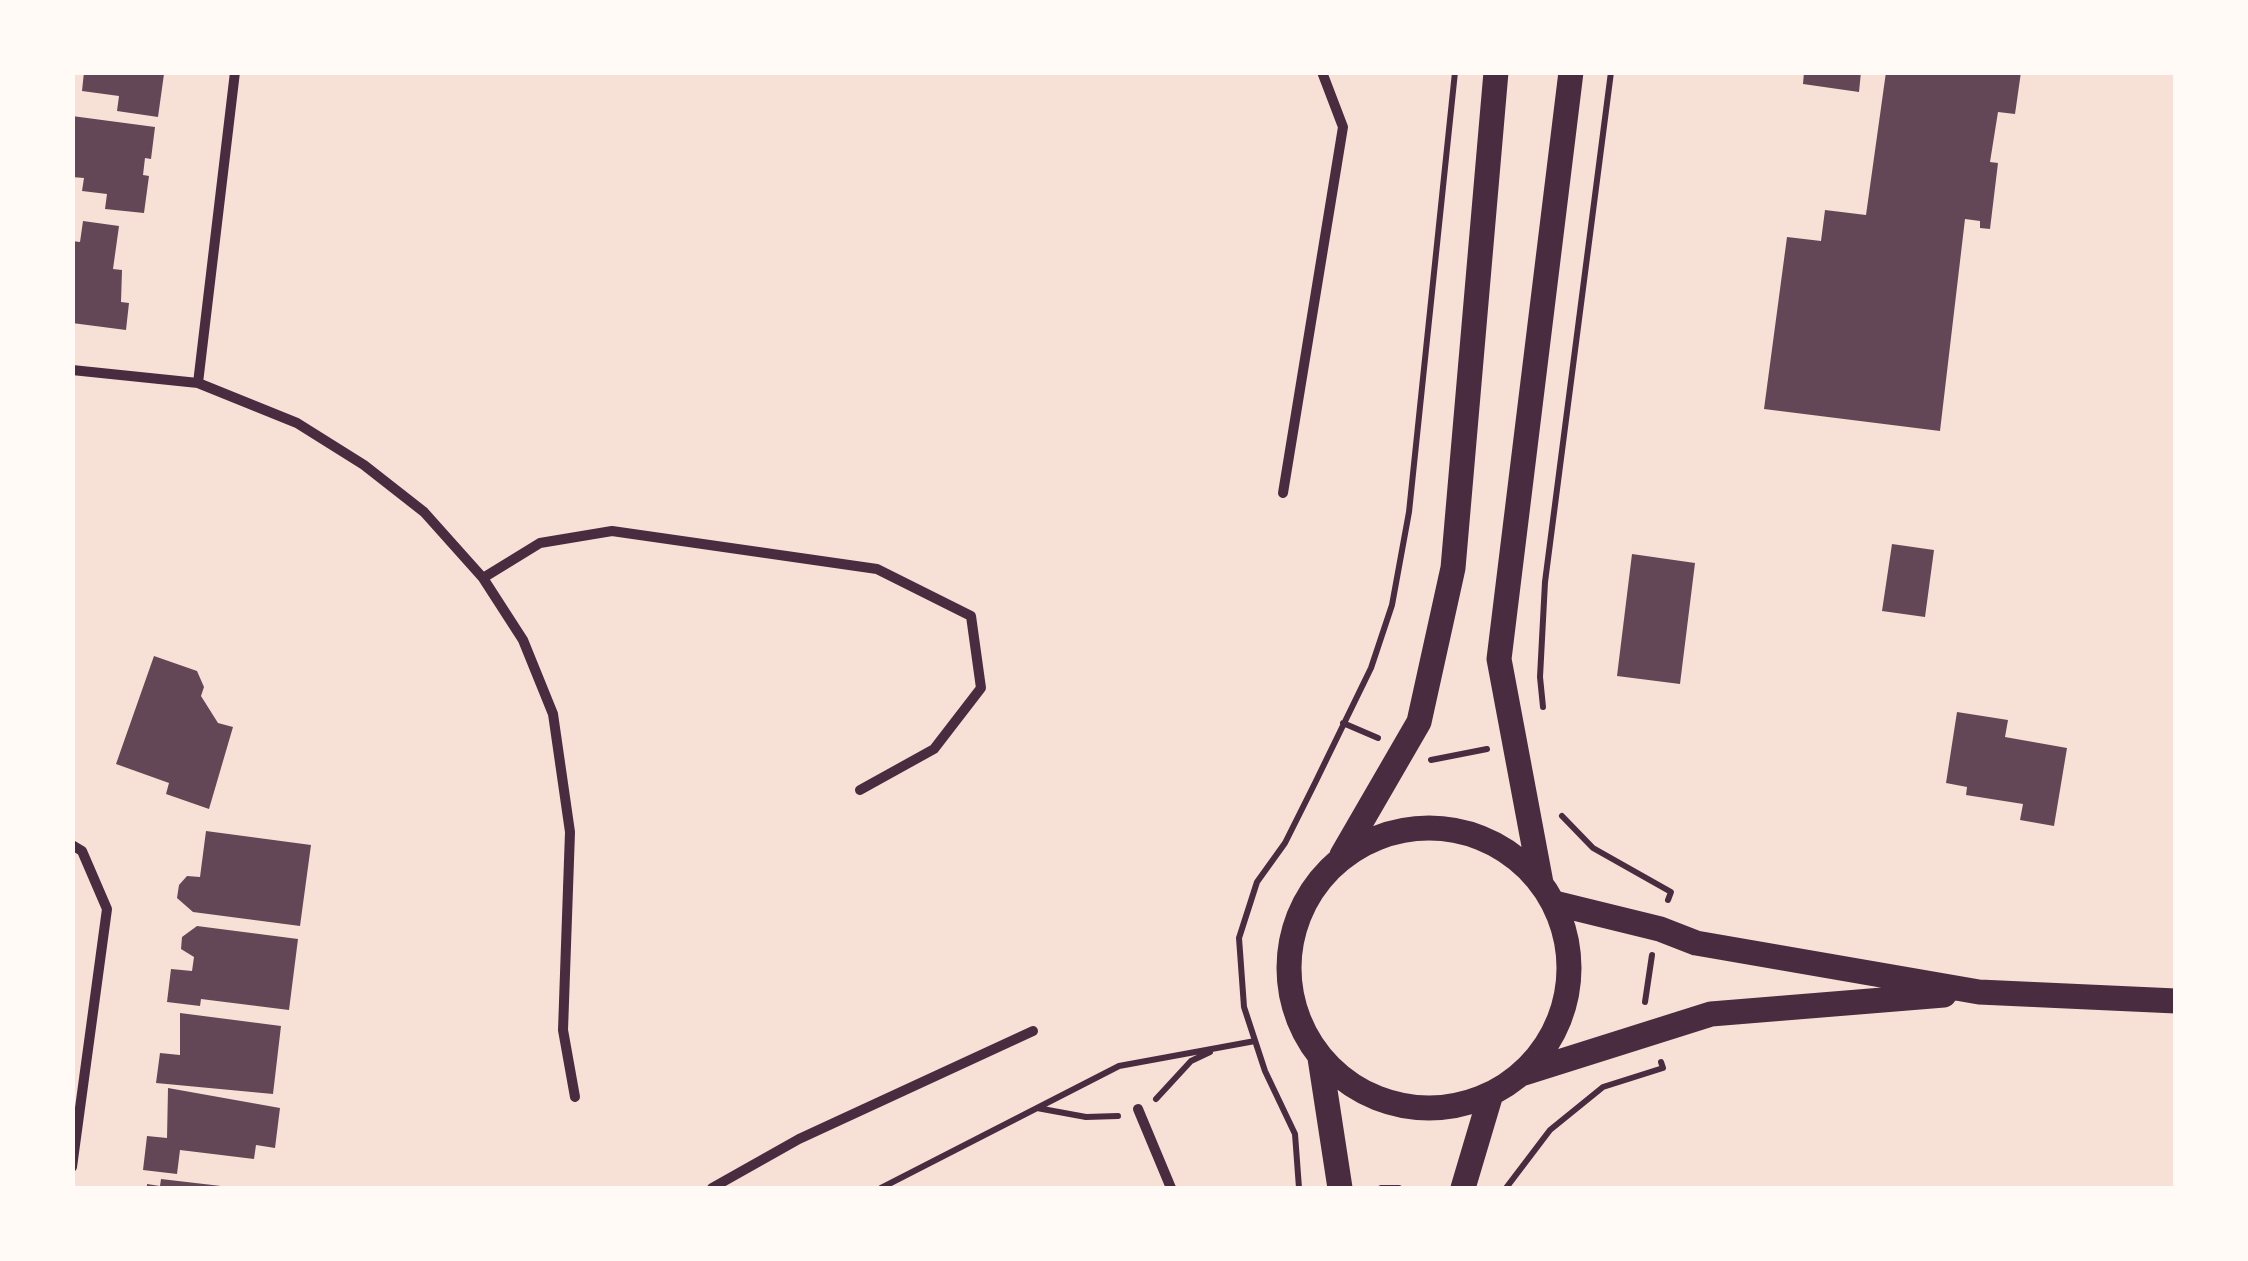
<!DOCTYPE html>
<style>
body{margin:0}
#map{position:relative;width:2248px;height:1261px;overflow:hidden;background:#f7e1d7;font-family:Helvetica,sans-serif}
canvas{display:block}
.frame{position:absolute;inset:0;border:75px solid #fffaf5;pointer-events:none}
</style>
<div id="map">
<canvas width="2248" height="1261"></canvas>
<div class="frame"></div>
</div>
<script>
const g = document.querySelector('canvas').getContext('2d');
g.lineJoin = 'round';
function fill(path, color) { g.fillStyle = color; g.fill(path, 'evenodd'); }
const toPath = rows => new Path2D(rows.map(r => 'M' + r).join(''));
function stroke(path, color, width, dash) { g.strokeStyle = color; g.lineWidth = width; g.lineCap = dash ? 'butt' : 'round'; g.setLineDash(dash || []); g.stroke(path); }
const building = toPath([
 [84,72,164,74,158,117,117,111,119,96,82,91],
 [1804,72,1861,72,1859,92,1803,84],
 [1886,72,2021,72,2015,114,1998,112,1990,162,1998,163,1990,229,1980,228,1980,221,1965,219,1940,431,1764,409,1787,237,1821,241,1825,210,1866,215],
 [72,116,155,127,151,159,145,158,143,175,149,176,144,213,105,209,107,194,82,191,84,178,72,177],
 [83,221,119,226,113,269,122,270,121,302,129,303,126,330,72,323,72,241,80,242],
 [1892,544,1934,550,1925,617,1882,611],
 [1632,554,1695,563,1680,684,1617,676],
 [154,656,197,671,204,687,201,696,218,723,233,727,209,809,166,794,169,783,116,764],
 [1957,712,2008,720,2005,737,2067,748,2054,826,2020,820,2023,804,1966,795,1967,787,1946,783],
 [206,831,311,845,300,926,193,912,177,898,179,885,187,876,200,877],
 [197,926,298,939,289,1010,201,999,200,1006,167,1002,171,969,192,971,194,957,181,949,182,937],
 [180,1013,281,1026,273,1094,156,1083,160,1053,180,1055],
 [168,1088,280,1108,275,1148,256,1145,254,1159,180,1150,177,1174,143,1170,147,1136,167,1138],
 [161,1179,221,1186,221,1188,147,1188,147,1184,160,1186]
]);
const path = toPath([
 [1543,707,1540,677,1545,582,1611,72],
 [1343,723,1378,738],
 [1431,760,1487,749],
 [1562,816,1593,848,1671,892,1668,900],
 [1645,1002,1652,955],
 [1156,1099,1191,1061,1210,1052],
 [1037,1108,1086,1117,1118,1116],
 [881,1188,1119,1066,1255,1041],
 [1299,1188,1295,1134,1265,1071,1244,1007,1239,938,1257,882,1285,843,1315,783,1371,668,1392,605,1409,512,1455,72],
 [1381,1188,1399,1188],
 [1506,1188,1550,1130,1603,1087,1663,1068,1661,1062]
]);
const minor = toPath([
 [72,370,198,383,297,423,364,465,424,512,483,578,523,640,553,714,570,832,563,1030,575,1097],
 [198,383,235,72],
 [1283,493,1343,127,1322,72],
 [483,578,540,543,612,531,877,569,971,616,981,688,934,749,860,790],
 [72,845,82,851,107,909,72,1167],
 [1138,1109,1171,1188],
 [712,1188,799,1139,1033,1031]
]);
const primary = toPath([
 '1289 968a140 140 0 1 1 280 0a140 140 0 1 1-280 0Z',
 [1342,855,1419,722,1453,568,1496,72],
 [1541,883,1499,659,1571,72],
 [1554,903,1660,929,1696,943,1979,992,2176,1001],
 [1320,1058,1340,1188],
 [1524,1073,1711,1014,1944,995],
 [1463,1188,1491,1094]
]);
fill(building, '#644757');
stroke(path, '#4a2c40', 6);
stroke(minor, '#4a2c40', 10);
stroke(primary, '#4a2c40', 25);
</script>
